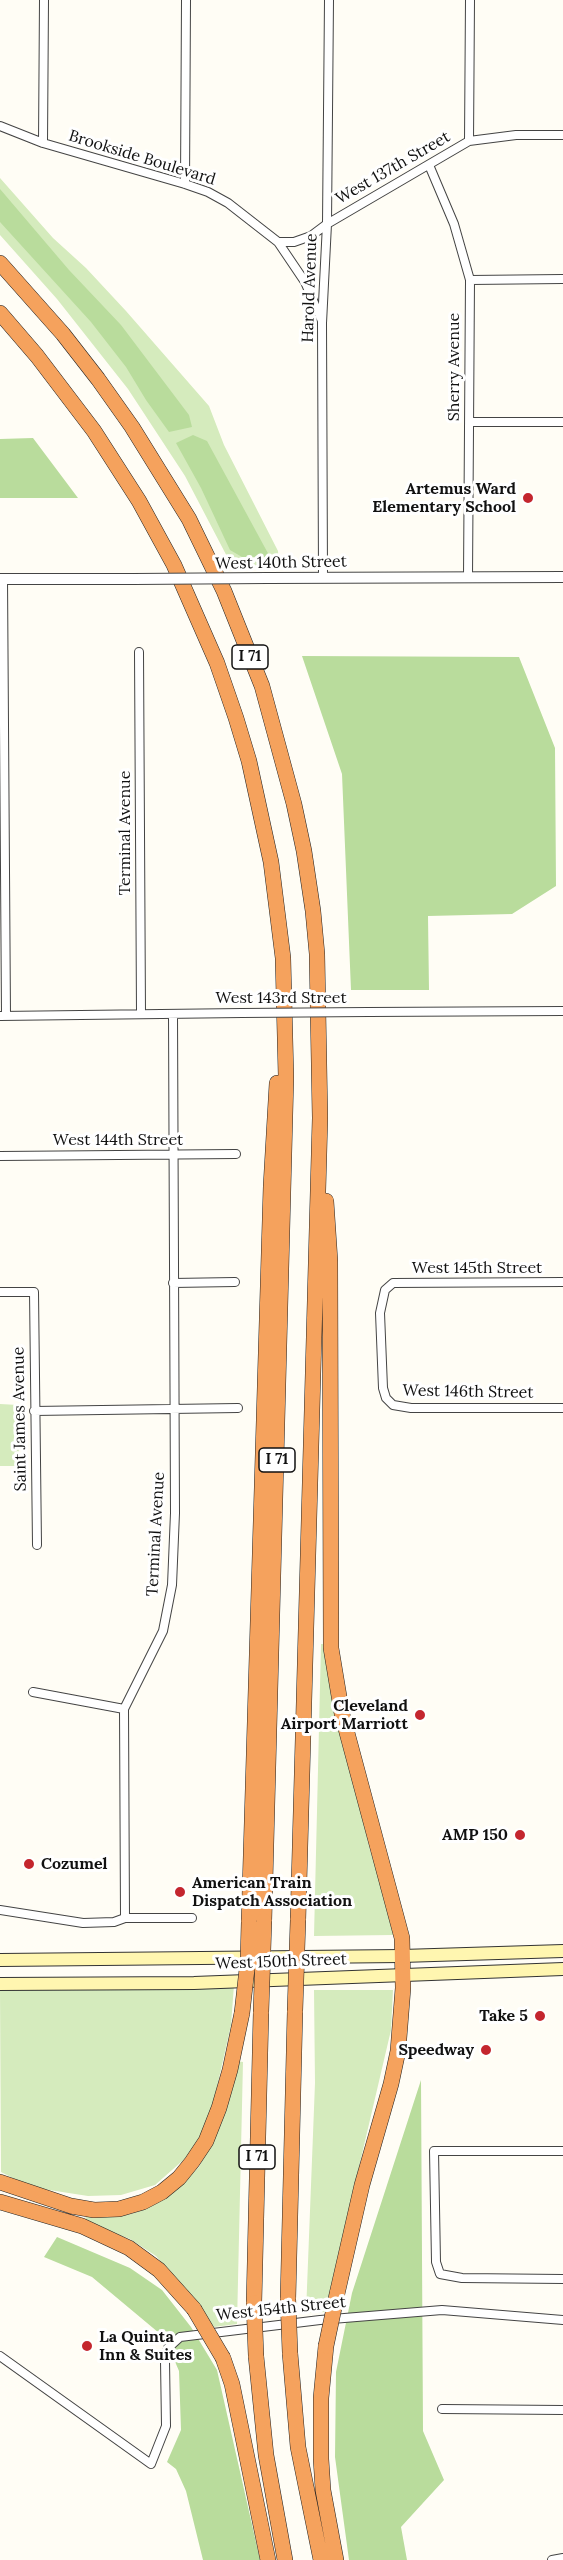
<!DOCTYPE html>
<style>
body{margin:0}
canvas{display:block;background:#fffdf5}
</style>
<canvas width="563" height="2560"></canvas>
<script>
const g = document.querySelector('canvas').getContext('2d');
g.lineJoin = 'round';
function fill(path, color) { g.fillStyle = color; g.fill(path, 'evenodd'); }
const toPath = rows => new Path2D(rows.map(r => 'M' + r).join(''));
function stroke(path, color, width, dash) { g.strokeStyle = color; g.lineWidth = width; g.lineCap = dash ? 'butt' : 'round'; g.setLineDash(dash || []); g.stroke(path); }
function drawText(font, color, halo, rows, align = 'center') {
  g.font = font + ' Lora,serif'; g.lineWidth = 6; g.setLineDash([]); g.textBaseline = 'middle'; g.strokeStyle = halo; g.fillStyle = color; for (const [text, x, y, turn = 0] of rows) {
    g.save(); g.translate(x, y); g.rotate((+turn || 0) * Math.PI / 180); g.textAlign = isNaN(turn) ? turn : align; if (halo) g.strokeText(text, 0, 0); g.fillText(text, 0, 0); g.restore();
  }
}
const green = toPath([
 [0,178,53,238,86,268,126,311,209,406,224,445,278,551,279,567,232,566,185,476,128,389,57,299,0,235],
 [0,1404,18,1405,19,1466,0,1466],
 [321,1644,327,1644,333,1694,370,1850,386,1897,393,1935,314,1936],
 [234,1985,231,2025,210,2118,189,2155,155,2185,121,2195,88,2196,30,2187,1,2172,0,1989],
 [314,1990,393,1990,391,2030,325,2312,306,2313,315,2083],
 [237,2061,243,2062,237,2324,214,2327,197,2303,156,2256,130,2239,85,2222,86,2216,114,2217,131,2214,146,2209,166,2198,199,2167,216,2133]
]);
const forest = toPath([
 [0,189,69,270,121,325,189,415,192,427,169,432,146,400,126,367,91,322,0,222],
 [193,435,207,441,270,557,242,557,230,550,201,488,176,443],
 [33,438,78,498,0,498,0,439],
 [302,656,519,657,555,748,556,886,512,914,428,916,429,990,351,990,342,774],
 [421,2080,423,2431,444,2480,401,2527,407,2560,349,2560,335,2457,336,2372,352,2293],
 [57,2237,130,2268,162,2290,191,2327,217,2370,260,2560,203,2560,186,2491,176,2469,167,2462,181,2430,179,2371,165,2338,92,2277,44,2257]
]);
const minor = toPath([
 [0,126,43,143,185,184,208,192,228,203,278,242,305,282,322,321],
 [469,141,470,0],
 [43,143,44,0],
 [429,165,454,224,470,280,468,577],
 [185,184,186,0],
 [278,242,294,242,311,236,327,224,469,141,516,135,563,135],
 [470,280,563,279],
 [469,422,563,422],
 [323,577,322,323,327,224,329,0],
 [3,579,6,1016],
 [139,652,141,1014],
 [368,1012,563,1011],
 [0,1016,242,1013],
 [0,1156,236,1154],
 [563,1282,393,1283,385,1290,380,1313,383,1388,386,1398,393,1405,411,1408,563,1408],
 [173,1283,235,1282],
 [0,1292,34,1292,37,1545],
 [34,1411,238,1408],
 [33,1692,124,1709],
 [0,1910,83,1923,114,1922,125,1918,192,1918],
 [125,1918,124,1709,163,1631,172,1585,175,1513,173,1014],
 [563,2151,434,2151,436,2262,440,2274,462,2278,563,2279],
 [0,2356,151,2464,166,2426,165,2361,168,2348,180,2337,320,2320,442,2310,563,2320],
 [442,2409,563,2410],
 [552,2560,563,2558]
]);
const tertiary = toPath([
 [267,578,563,577],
 [0,579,134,579]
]);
const secondary = toPath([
 [0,1960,402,1956,563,1951],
 [0,1984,194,1983,563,1969]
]);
const motorway = toPath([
 [0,263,63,334,98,379,132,427,189,519,224,591,262,686,294,804,304,851,313,911,317,954,320,1118,298,1920],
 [0,313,37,356,94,431,139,501,174,565,217,663,236,718,249,761,271,862,283,958,286,1077,264,1921],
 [326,1201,330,1261,331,1648,342,1714,402,1938,403,1988,398,2051,391,2084,362,2185,337,2294],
 [249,1922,271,1186,277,1083],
 [0,2182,71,2206,94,2210,119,2209,143,2202,162,2192,179,2178,192,2162,206,2141,219,2108,230,2070,242,2013],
 [0,2202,82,2226,129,2248,159,2270,194,2309],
 [288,2299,295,2011],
 [254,2303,261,2012],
 [326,2346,321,2398,321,2459,323,2490,336,2560],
 [290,2353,298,2447,321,2560],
 [256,2356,266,2455,285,2560],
 [223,2358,232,2384,268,2560]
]);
const minorBridge = toPath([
 [242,1013,368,1012]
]);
const tertiaryBridge = toPath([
 [134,579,267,578]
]);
const motorwayBridge = toPath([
 [295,2011,298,1920],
 [261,2012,264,1921],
 [242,2013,248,1960,249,1922],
 [288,2299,290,2353],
 [254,2303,256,2356],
 [194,2309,223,2358],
 [326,2346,337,2294]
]);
const markers = [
 [528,498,6,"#c4262e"],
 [420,1715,6,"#c4262e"],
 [520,1835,6,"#c4262e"],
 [29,1864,6,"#c4262e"],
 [180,1892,6,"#c4262e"],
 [540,2016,6,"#c4262e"],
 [486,2050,6,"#c4262e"],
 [87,2346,6,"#c4262e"]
];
const shields = [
 [250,657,36],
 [277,1460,36],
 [257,2157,36]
];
const shieldNames = [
 ["I 71",250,657],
 ["I 71",277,1460],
 ["I 71",257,2157]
];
const streetNames = [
 ["Brookside Boulevard",142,158,17],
 ["West 137th Street",393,168,-30],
 ["Harold Avenue",310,288,-88],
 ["Sherry Avenue",454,367,-90],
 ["West 140th Street",281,563,-1],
 ["Terminal Avenue",125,833,-90],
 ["West 143rd Street",281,998],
 ["West 144th Street",118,1140],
 ["West 145th Street",477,1268],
 ["West 146th Street",468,1392,1],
 ["Saint James Avenue",20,1419,-91],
 ["Terminal Avenue",156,1534,-87],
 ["West 150th Street",281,1962,-2],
 ["West 154th Street",281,2309,-6]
];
const poiNames = [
 ["Artemus Ward",516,489],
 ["Elementary School",516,507],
 ["Cleveland",408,1706],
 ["Airport Marriott",408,1724],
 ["AMP 150",508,1835],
 ["Cozumel",41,1864,"left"],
 ["American Train",192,1883,"left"],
 ["Dispatch Association",192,1901,"left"],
 ["Take 5",528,2016],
 ["Speedway",474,2050],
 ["La Quinta",99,2337,"left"],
 ["Inn & Suites",99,2355,"left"]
];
fill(green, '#d5ebbd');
fill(forest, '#b9dc9c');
stroke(minor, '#444', 10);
stroke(tertiary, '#444', 12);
stroke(secondary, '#333', 14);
stroke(motorway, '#222', 16);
stroke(minor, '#fff', 8);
stroke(tertiary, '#fff', 10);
stroke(secondary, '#fff6b0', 12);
stroke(motorway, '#f5a25d', 15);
stroke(minorBridge, '#444', 10, []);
stroke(tertiaryBridge, '#444', 12, []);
stroke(motorwayBridge, '#222', 16, []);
stroke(minorBridge, '#fff', 8);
stroke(tertiaryBridge, '#fff', 10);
stroke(motorwayBridge, '#f5a25d', 15);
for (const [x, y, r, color] of markers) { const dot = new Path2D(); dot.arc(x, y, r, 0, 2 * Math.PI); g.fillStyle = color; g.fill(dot); stroke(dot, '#fff', 2); }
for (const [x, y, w] of shields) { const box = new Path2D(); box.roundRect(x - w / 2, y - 12, w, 24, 4.5); g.fillStyle = '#fff'; g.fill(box); stroke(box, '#111', 1.5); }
drawText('bold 15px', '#111', null, shieldNames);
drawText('16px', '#111', '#fff', streetNames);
drawText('bold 16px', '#111', '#fff', poiNames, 'right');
</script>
